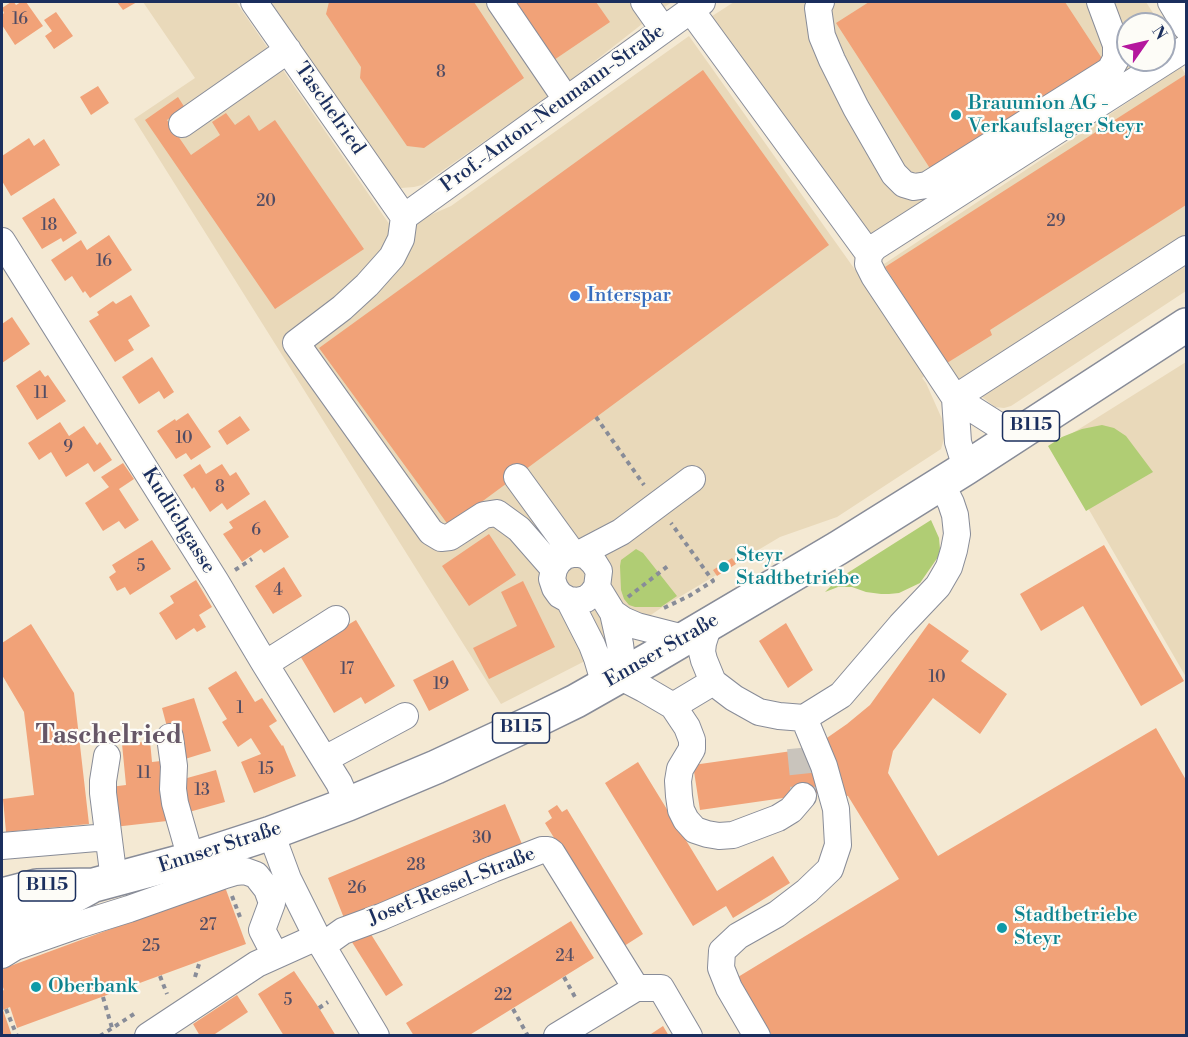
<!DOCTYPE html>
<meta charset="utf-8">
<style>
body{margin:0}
#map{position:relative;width:1188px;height:1037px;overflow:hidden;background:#f4e9d3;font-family:"Libre Bodoni",serif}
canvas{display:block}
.frame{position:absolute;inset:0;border:3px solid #1b2f5e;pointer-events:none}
.north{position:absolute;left:1116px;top:12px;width:60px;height:60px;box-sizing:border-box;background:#fdfcf7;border:2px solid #a3aaba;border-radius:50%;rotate:56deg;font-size:16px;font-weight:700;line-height:24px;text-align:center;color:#1b2f5e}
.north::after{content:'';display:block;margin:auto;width:21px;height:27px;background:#b5179e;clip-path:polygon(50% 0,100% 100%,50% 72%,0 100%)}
</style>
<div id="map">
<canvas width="1188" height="1037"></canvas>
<div class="frame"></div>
<div class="north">N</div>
</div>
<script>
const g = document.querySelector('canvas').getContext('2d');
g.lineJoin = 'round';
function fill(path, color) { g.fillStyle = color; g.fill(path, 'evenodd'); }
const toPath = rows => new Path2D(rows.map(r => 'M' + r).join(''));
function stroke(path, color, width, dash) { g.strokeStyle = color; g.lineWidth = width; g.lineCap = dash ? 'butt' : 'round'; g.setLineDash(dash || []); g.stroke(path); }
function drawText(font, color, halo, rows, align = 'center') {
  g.font = font + ' "Libre Bodoni",serif'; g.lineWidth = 4.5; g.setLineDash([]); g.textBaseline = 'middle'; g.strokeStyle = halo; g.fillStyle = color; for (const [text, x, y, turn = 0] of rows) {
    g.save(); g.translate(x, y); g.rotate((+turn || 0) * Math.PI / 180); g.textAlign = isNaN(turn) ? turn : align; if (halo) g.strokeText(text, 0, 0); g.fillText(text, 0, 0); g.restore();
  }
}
const built = toPath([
 [143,2,236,2,394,231,451,206,689,36,878,302,926,375,922,378,926,383,942,419,945,435,941,449,837,517,780,537,661,608,583,662,501,704,134,119,195,78],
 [266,2,672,2,660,10,563,86,422,185,414,187,401,188,388,182],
 [734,2,1146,2,1160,24,1128,24,1128,60,1144,60,871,235,706,20],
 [1181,67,1186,75,1186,291,1011,406,1004,408,995,407,949,371,881,266],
 [1186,362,1186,677,1052,446]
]);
const green = toPath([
 [1102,425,1114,428,1126,436,1153,472,1086,511,1048,446,1062,437,1082,429],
 [931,520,939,538,940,549,938,557,920,583,899,593,889,594,881,594,866,592,852,587,838,587,825,592,838,579],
 [636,549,643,553,677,596,661,607,635,607,629,605,624,599,621,590,620,566,621,560]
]);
const building = toPath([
 [11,2,14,2,16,5,21,2,26,2,43,26,15,45,2,25,2,15,4,13,2,8],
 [117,2,137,2,123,10],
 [329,2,474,2,524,78,424,148,407,146,360,78,361,67,326,14],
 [509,2,596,2,610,22,551,62],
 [869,2,1065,2,1103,60,931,170,836,23],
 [56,12,73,36,54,49,45,36,52,31,44,20],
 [703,70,829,245,449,526,319,348],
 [1185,75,1186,78,1186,205,990,330,992,335,947,363,885,267],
 [98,86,109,103,91,115,80,97],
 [178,97,185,108,167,120,191,155,220,135,212,122,226,113,235,125,249,115,259,131,275,120,364,249,275,309,145,120],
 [29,138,34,146,44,139,60,165,11,196,2,181,2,156],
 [54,198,77,233,63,242,61,238,42,249,22,218],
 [109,235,132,270,90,298,85,291,83,293,72,276,65,281,51,260,81,240,87,250],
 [131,295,150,326,128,340,134,350,115,362,89,321,99,315,97,312,113,301,116,304],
 [12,317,30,344,2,363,2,324],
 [152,357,174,392,164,399,159,391,139,404,122,377],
 [40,370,45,377,48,375,66,401,37,420,16,386],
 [188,413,211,447,191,460,186,453,176,459,157,431,175,419,176,421],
 [240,416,250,430,227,445,218,431],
 [60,422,69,436,84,426,97,445,100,442,112,460,94,472,88,463,66,477,51,452,39,460,28,443],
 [123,463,134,479,119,489,139,520,125,529,119,521,103,531,85,503,109,487,101,477],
 [200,464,206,474,222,464,230,476,236,472,250,494,227,510,222,503,210,512,194,487,192,489,183,475],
 [265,500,289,537,264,553,261,549,242,562,223,534,233,528,229,522],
 [489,534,516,575,469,606,442,566],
 [152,540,171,569,130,595,125,587,117,591,109,577,116,572,112,565],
 [1104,545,1184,681,1141,706,1083,606,1041,631,1020,594],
 [732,558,736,564,717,576,713,570],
 [284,567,302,596,273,614,255,586],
 [196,580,212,607,199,615,206,627,197,632,194,628,176,640,159,613,174,603,170,596],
 [523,581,555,647,489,679,473,648,517,626,501,592],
 [356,620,395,686,365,704,361,697,334,713,299,654],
 [786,623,813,670,788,688,759,641],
 [929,623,969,651,961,661,1007,694,980,734,933,698,893,751,888,773,938,856,1156,728,1186,780,1186,1036,772,1036,738,977,899,879,848,796,825,792,700,810,693,765,792,751,821,742,847,724,870,705],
 [31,624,74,693,89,824,6,832,3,799,34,795,24,712,2,675,2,643],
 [453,660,469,690,429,711,413,680],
 [236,671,255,702,262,698,277,721,269,726,282,746,283,745,296,776,254,793,241,762,261,754,251,738,238,747,222,722,227,719,208,688],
 [194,698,211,751,185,759,174,724,167,727,162,708],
 [150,741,152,762,161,761,167,821,114,827,110,787,126,785,122,744],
 [638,762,717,891,773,856,790,883,733,918,726,906,693,926,605,783],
 [216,770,225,802,189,812,180,780],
 [505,804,522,844,344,918,328,878],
 [557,805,562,812,567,809,643,934,621,948,545,823,552,818,548,811],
 [225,887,246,944,17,1028,10,1007,3,1010,12,1036,2,1036,2,991,4,990,2,984,2,969],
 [571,921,594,958,468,1036,414,1036,406,1023],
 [367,928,403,985,386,996,350,939],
 [294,971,319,1008,336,1036,284,1036,258,994],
 [237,995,248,1012,212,1036,200,1036,193,1024],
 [663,1026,669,1036,648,1036]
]);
const minorTunnel = toPath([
 [800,748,803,778,803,796]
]);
const path = toPath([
 [596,417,644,485],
 [235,570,252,559],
 [628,597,668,566],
 [664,608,689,596,713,581,671,523],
 [232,896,240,917],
 [160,976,167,994],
 [195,977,200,961],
 [564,977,575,997],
 [103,997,112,1028],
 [319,1008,328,1002],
 [6,1009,17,1036],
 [513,1009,528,1036],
 [100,1036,134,1014]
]);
const minor = toPath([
 [254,2,404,217],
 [500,2,566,99],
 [644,2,663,29],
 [821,2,818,8,822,36,832,60,856,108,894,174,904,184,914,187,927,185,1110,70,1116,59,1116,45,1100,2],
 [1171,2,1186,27],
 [690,9,869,254],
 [182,124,288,50],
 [404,217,401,239,392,257,367,285,342,308,296,343,431,532,441,538,450,537,484,515,497,513,519,529,554,569,552,579,555,588,560,595,569,600,577,601,586,599,592,594,597,587,599,571,594,563,587,556,579,554,573,554,565,556,558,562,554,569],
 [404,217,702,2],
 [2,241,216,582,265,664,339,783,348,804],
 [955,398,1186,249],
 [955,398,958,442,966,468],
 [1015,436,955,398,874,276,868,264,869,254,875,247,1186,48],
 [517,477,573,554],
 [579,554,621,532,692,479],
 [597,587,613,613,620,644,622,661,619,676,644,689,673,706,687,727,692,740,692,749,680,769,678,781,679,796,681,810,686,820,695,830,707,834,719,836,733,835,778,818,791,810,803,796],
 [569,600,592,645,597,658,605,685],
 [613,613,623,620,637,626,684,638],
 [709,624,703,643,702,652,704,660,713,682,734,698,759,712,779,716,804,718,841,695,901,625,938,586,949,567,954,550,957,534,955,515,951,503,941,483],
 [265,664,336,619],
 [673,706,713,682],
 [170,737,174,766,173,789,175,803,191,859],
 [107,756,103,781,103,793,114,880],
 [325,759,405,716],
 [271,833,288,879,317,937,376,1036],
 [2,846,108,837],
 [322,946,343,931,381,917,493,869,542,850,548,850,552,853,636,988],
 [2,955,15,947,78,925,129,909,225,875,235,872,245,871,256,875,267,889,272,903,262,930,275,955],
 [636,988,661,988,689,1036],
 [148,1036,257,964,317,937],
 [557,1036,636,988],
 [757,1036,729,988,721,968,722,951,738,936,777,914,807,891,830,869,838,845,836,809,824,766,804,718]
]);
const major = toPath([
 [2,895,37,886,94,885,191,859,271,833,348,804,436,767,537,720,576,701,650,659,838,548,966,468,1186,325],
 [2,926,43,913,90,887]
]);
const markers = [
 [956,115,6,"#0f9aa8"],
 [575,296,6,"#3f7fe0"],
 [724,567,6,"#0f9aa8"],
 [1002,928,6,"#0f9aa8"],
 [36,987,6,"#0f9aa8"]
];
const numberNames = [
 ["16",20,20],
 ["8",441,73],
 ["20",266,202],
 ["29",1056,222],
 ["18",49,226],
 ["16",104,262],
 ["11",41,394],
 ["10",184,439],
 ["9",68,448],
 ["8",220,488],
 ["6",256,531],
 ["5",141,567],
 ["4",278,591],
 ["17",347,670],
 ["10",937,678],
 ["19",441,685],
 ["1",240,709],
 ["15",266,770],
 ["11",144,774],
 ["13",202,791],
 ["30",482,839],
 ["28",416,866],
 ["26",357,889],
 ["27",208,926],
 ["25",151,947],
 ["24",565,957],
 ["22",503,996],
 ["5",288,1001]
];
const shields = [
 [1031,426,57],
 [521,728,57],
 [47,886,57]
];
const shieldNames = [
 ["B115",1031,426],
 ["B115",521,728],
 ["B115",47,886]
];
const cultureNames = [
 ["Brauunion AG -",968,104],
 ["Verkaufslager Steyr",968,127],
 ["Steyr",736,556],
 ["Stadtbetriebe",736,579],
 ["Stadtbetriebe",1014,916],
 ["Steyr",1014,939],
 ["Oberbank",48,987]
];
const streetNames = [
 ["Taschelried",329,109,55],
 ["Prof.-Anton-Neumann-Straße",553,109,-36],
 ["Kudlichgasse",178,521,58],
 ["Ennser Straße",662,651,-30],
 ["Ennser Straße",220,848,-18],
 ["Josef-Ressel-Straße",452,887,-22]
];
const shopNames = [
 ["Interspar",587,296]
];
const districtNames = [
 ["Taschelried",109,737]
];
fill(built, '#e9d9ba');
fill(green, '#b0cd74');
fill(building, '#f1a278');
stroke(minorTunnel, '#c9c4bc', 26, [26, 13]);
stroke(minor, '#888c98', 28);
stroke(major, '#888c98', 36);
stroke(path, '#888c98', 4, [4.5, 4.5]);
stroke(minor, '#fff', 26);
stroke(major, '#fff', 33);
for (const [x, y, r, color] of markers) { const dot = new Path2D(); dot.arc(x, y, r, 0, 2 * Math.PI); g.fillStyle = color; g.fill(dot); stroke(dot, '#fdfcf7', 2); }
drawText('16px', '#504c64', null, numberNames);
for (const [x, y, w] of shields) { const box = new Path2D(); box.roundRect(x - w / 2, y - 15, w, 30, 4.5); g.fillStyle = '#fdfcf7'; g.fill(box); stroke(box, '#1b2f5e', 1.5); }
drawText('bold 18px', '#1b2f5e', null, shieldNames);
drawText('20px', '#0d838f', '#fdfcf7', cultureNames, 'left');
drawText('20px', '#1b2f5e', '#fdfcf7', streetNames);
drawText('20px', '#366cbe', '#fdfcf7', shopNames, 'left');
drawText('bold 26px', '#665767', '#fdfcf7', districtNames);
</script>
